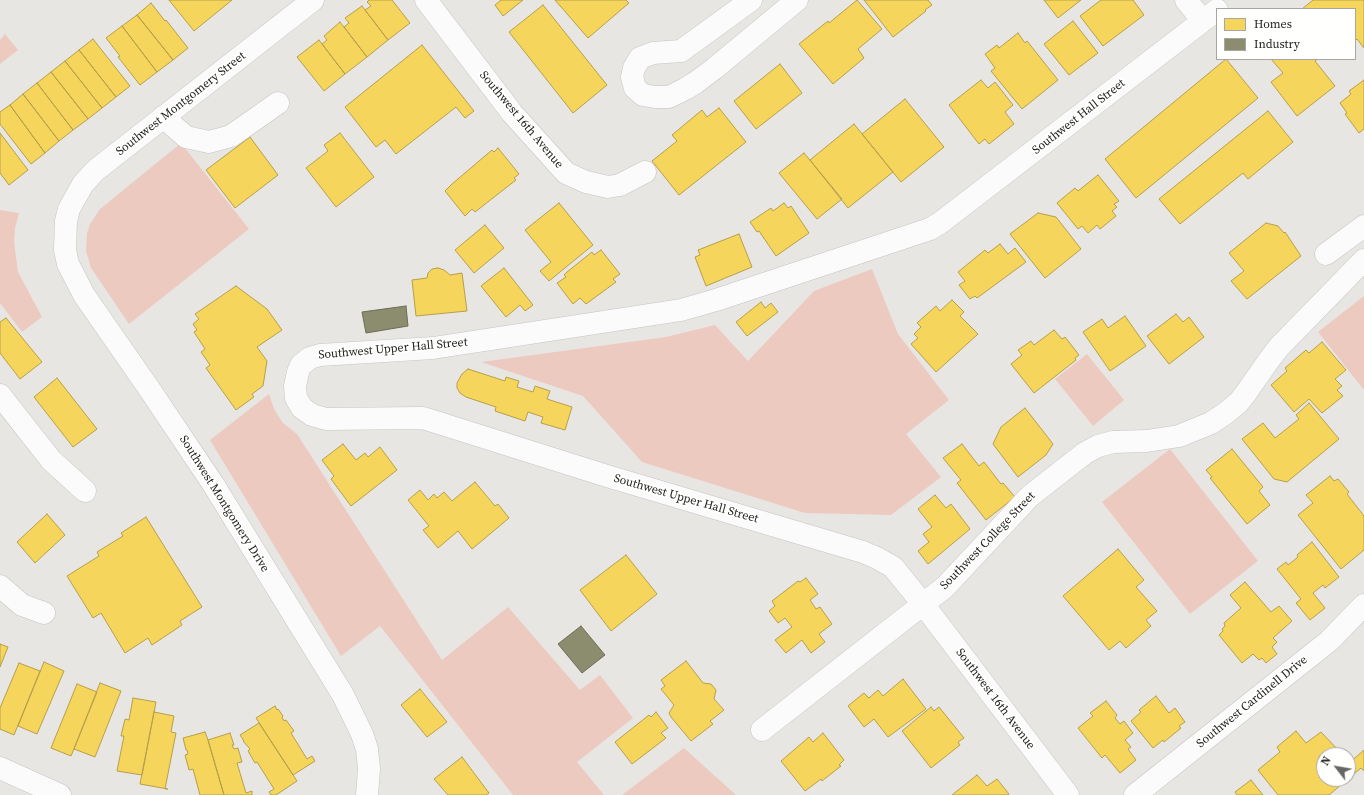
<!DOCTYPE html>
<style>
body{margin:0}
#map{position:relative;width:1364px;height:795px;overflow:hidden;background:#e7e6e3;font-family:"Source Serif 4",serif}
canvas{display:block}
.legend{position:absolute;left:1216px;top:8px;width:140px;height:52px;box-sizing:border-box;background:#fffffe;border:1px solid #a7a6a5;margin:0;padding:5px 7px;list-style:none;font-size:12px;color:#22211f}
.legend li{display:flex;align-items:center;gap:8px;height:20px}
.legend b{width:20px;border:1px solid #a7a6a5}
.north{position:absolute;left:1316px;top:747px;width:40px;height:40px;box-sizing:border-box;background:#fffffe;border:1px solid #a7a6a5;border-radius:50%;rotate:301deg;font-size:11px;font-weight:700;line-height:16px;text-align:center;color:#22211f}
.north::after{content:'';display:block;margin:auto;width:14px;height:18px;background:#676664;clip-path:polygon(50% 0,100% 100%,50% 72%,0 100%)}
</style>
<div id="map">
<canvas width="1364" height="795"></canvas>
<ul class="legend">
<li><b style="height:11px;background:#f6d55c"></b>Homes</li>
<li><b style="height:11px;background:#8c8c6e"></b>Industry</li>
</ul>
<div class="north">N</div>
</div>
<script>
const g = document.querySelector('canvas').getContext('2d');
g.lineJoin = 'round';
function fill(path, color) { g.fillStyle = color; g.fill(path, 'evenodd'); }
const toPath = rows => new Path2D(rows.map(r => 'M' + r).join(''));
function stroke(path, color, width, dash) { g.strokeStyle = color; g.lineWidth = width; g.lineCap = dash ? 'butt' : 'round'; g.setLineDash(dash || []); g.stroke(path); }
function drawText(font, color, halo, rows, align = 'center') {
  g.font = font + ' "Source Serif 4",serif'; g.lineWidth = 4; g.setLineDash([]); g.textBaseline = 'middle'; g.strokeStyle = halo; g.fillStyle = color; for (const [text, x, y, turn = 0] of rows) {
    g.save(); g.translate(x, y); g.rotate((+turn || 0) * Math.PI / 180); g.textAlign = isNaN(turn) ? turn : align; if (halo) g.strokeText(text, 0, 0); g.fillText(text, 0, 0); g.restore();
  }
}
const green = toPath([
 [5,34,18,50,0,64,0,40],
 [181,143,249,229,129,324,91,268,86,251,87,233,90,224,100,209],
 [0,210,19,213,15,228,14,242,18,272,42,317,22,332,0,303],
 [872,269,898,334,949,400,906,434,941,477,891,515,805,513,642,462,583,396,481,362,666,337,715,325,748,361,814,291],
 [1364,296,1364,390,1318,332],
 [1087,354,1124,400,1093,426,1055,379],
 [269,394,274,409,279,417,283,423,297,434,442,660,508,607,580,690,600,675,633,718,577,762,604,795,513,795,380,626,341,656,210,440],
 [1170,449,1258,561,1190,614,1102,502],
 [684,748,736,795,622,795]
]);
const homes = toPath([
 [169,0,232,0,194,31,169,0],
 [369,0,392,0,410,23,388,40,365,10,371,6,367,2,369,0],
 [501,0,523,0,503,16,495,5,501,0],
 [555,0,626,0,629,3,588,38,555,0],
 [857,0,882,29,858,49,864,58,833,84,799,44,828,21,829,23,857,0],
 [864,0,928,0,932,5,925,10,926,11,893,37,864,0],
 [1044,0,1081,0,1058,18,1044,0],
 [1101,0,1133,0,1144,15,1103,46,1080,16,1101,0],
 [1313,0,1364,0,1364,48,1357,39,1355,41,1355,9,1302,9,1313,0],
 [151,3,165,21,166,20,188,48,173,60,137,15,151,3],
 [543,5,607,85,573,113,509,32,543,5],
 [362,6,388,40,367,57,344,27,349,23,345,18,362,6],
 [137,15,173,60,157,72,122,26,137,15],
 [1073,21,1098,53,1069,75,1044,44,1073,21],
 [340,22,367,57,345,74,322,44,327,40,324,36,340,22],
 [122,26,157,72,140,85,118,57,120,56,106,38,122,26],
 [1018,33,1025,43,1027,41,1058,80,1022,109,991,71,995,68,985,54,997,45,999,48,1018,33],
 [93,39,130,86,116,97,79,50,93,39],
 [319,40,345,74,324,91,297,57,319,40],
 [422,45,474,111,465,118,456,107,396,154,385,140,376,147,345,107,422,45],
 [79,50,116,97,102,108,65,61,79,50],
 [1226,59,1258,98,1136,198,1105,159,1226,59],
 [1271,59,1318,59,1315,61,1335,86,1297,116,1271,82,1283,73,1271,59],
 [65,61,102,108,88,119,51,72,65,61],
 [780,64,802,93,756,129,734,101,780,64],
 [51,72,88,119,73,130,37,83,51,72],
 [981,80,988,88,995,82,1013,105,1005,112,1014,124,989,144,985,139,979,144,949,105,981,80],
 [1364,80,1364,129,1359,133,1345,114,1347,113,1340,103,1351,94,1349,91,1364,80],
 [37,83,73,130,59,141,23,94,37,83],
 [23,94,59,141,45,153,10,105,23,94],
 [905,99,944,147,901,182,862,134,905,99],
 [10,105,45,153,31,164,0,124,0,112,10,105],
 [719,108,746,142,679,195,652,161,677,141,672,135,702,110,707,117,719,108],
 [1268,111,1293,142,1248,179,1243,173,1180,224,1159,199,1268,111],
 [854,124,893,172,848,208,810,160,854,124],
 [0,133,28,170,9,185,0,173,0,133],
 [340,133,374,177,336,207,306,168,328,151,324,145,340,133],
 [250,137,278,175,235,208,206,170,250,137],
 [498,148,519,174,514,178,516,180,475,212,472,209,465,216,445,191,452,184,492,150,494,152,498,148],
 [804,153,842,199,817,219,779,173,804,153],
 [1098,175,1119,201,1114,204,1117,207,1112,211,1116,216,1100,229,1097,225,1088,233,1082,226,1078,229,1057,203,1075,188,1078,191,1098,175],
 [559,203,593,245,549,281,540,271,551,262,525,230,559,203],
 [784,203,788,208,791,206,809,233,776,256,759,231,757,232,750,222,771,208,773,211,784,203],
 [1038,213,1056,217,1081,249,1045,278,1010,234,1038,213],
 [1266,223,1278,226,1284,233,1285,232,1301,256,1247,299,1231,281,1244,271,1229,253,1266,223],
 [485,225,504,248,474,273,455,250,485,225],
 [739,234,752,267,706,286,695,257,700,255,698,250,739,234],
 [1000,244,1008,254,1015,248,1026,262,977,298,975,296,970,299,959,285,965,281,958,272,985,250,988,253,1000,244],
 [601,250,620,274,613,279,616,282,586,304,580,298,573,304,557,283,566,277,564,275,567,272,592,252,594,255,601,250],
 [438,268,444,270,450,275,462,273,467,311,416,316,412,280,427,278,428,273,432,269,438,268],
 [504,268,533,305,525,311,520,305,506,317,481,286,504,268],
 [236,286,267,309,282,330,257,347,267,361,263,386,252,394,254,397,236,410,206,368,210,365,201,352,205,349,194,332,197,330,193,324,199,319,195,314,236,286],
 [952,300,964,312,960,316,978,334,936,372,911,344,918,338,914,334,921,327,917,323,936,306,940,311,952,300],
 [761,302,765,308,771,303,778,312,747,336,736,322,761,302],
 [1176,314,1183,322,1189,317,1204,337,1169,364,1147,336,1176,314],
 [1125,316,1146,346,1110,371,1083,332,1102,319,1108,328,1125,316],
 [6,318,42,362,20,379,0,353,0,322,6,318],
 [1054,330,1062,339,1065,337,1079,355,1075,358,1076,360,1034,393,1011,364,1022,355,1018,350,1031,341,1034,345,1054,330],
 [1322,342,1346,370,1335,379,1342,386,1337,390,1343,396,1322,413,1309,399,1294,412,1271,385,1287,371,1285,368,1306,350,1309,353,1322,342],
 [468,369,505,381,506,377,519,381,517,387,533,392,535,386,550,391,547,399,572,407,565,430,541,423,543,417,528,412,525,421,495,411,496,407,466,397,460,393,457,388,457,383,462,374,468,369],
 [57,378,97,429,73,447,34,397,57,378],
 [1309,403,1339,439,1287,482,1274,479,1242,439,1263,423,1275,438,1299,419,1296,415,1309,403],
 [1025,408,1053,444,1046,455,1018,477,993,444,1001,427,1025,408],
 [343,444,356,460,365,453,368,457,380,447,397,470,351,506,331,479,334,476,322,460,343,444],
 [962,444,979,466,984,462,1001,484,1003,483,1015,497,986,520,957,483,961,480,943,458,962,444],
 [1232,449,1263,487,1259,491,1270,505,1247,524,1210,478,1212,477,1206,470,1232,449],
 [1330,476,1334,481,1338,479,1349,492,1347,494,1364,516,1364,550,1341,569,1298,515,1313,503,1306,495,1330,476],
 [475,482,495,506,498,504,509,518,472,549,458,531,438,548,423,530,429,526,408,500,420,490,428,500,434,494,437,498,444,492,452,501,475,482],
 [935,495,946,508,951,504,970,529,928,564,918,551,929,542,923,534,932,527,918,509,935,495],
 [47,514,65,535,35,563,17,542,47,514],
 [146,517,202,607,180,621,182,625,152,645,148,638,125,653,101,613,93,618,67,576,99,556,97,552,123,536,121,533,146,517],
 [1312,542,1339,577,1325,588,1323,585,1313,593,1325,608,1310,620,1296,603,1301,599,1277,569,1286,562,1288,565,1298,557,1297,555,1312,542],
 [1118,549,1144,580,1136,587,1157,611,1146,620,1151,626,1126,648,1120,641,1109,650,1063,596,1118,549],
 [626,555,657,594,611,631,580,590,626,555],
 [806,578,818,594,810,600,816,609,820,607,832,624,819,634,825,642,811,653,802,640,786,653,775,640,792,627,785,618,778,623,769,611,775,606,772,601,798,581,800,582,806,578],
 [1245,582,1271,612,1279,606,1292,621,1273,638,1277,642,1272,647,1277,654,1266,663,1262,658,1259,660,1253,654,1242,663,1219,635,1223,631,1222,629,1225,626,1224,623,1241,608,1230,595,1245,582],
 [0,644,8,647,0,667,0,644],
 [686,661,703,683,711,684,716,690,714,699,724,710,710,721,713,724,691,741,671,717,669,713,674,705,661,689,665,686,661,680,686,661],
 [44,662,64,671,37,734,18,726,44,662],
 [19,663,40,671,14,735,0,729,0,708,19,663],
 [903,679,926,709,888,737,874,719,864,727,848,706,864,693,869,698,878,690,883,696,903,679],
 [100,683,121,691,95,757,74,749,100,683],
 [77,684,97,692,71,756,51,748,77,684],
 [420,689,447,722,427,737,401,705,420,689],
 [1156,696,1169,713,1175,708,1185,722,1179,726,1181,728,1164,742,1163,740,1153,748,1131,721,1141,712,1139,710,1156,696],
 [133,698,156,702,142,775,117,771,124,736,121,736,125,719,129,720,133,698],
 [1106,701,1117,715,1115,718,1120,724,1124,721,1133,733,1125,740,1131,747,1128,749,1136,760,1120,773,1105,755,1102,758,1078,728,1093,716,1090,713,1106,701],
 [275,706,277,710,278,709,283,716,282,717,284,721,286,720,294,731,291,733,307,759,312,756,315,761,293,775,256,718,275,706],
 [931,707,934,711,939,707,964,738,958,742,960,745,931,768,902,731,931,707],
 [154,712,174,716,171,732,176,733,165,789,168,789,140,784,154,712],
 [656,712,668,728,661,733,666,738,632,764,615,742,649,715,651,717,656,712],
 [259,723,297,781,276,795,271,795,269,792,274,789,257,762,255,763,248,751,250,749,243,741,244,741,240,735,259,723],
 [1296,731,1306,743,1321,732,1340,752,1337,755,1324,755,1324,779,1348,779,1348,764,1364,750,1364,771,1361,768,1329,795,1278,795,1258,770,1280,752,1277,747,1296,731],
 [205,732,208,740,224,795,200,795,193,769,189,770,185,755,188,754,187,750,186,750,183,738,205,732],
 [230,733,234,745,232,745,234,749,238,748,242,762,237,763,246,793,252,791,252,795,224,795,208,740,230,733],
 [823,733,844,760,839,765,841,766,822,781,821,779,805,791,781,761,809,737,813,742,823,733],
 [462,757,489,793,486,795,448,795,434,779,462,757],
 [977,775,987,786,997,779,1009,794,1007,795,952,795,977,775],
 [1251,780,1263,795,1237,795,1235,792,1251,780]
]);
const industry = toPath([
 [406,306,408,326,366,333,362,312,406,306],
 [581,626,605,655,582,673,558,644,581,626]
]);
const minor = toPath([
 [313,0,96,170,83,184,69,209,66,221,65,250,68,264,84,295,150,390,213,484,343,695,362,734,367,749,369,769,367,795],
 [426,0,512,113,566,173,586,182,608,187,620,185,645,172],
 [751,0,681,51,653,53,640,58,634,68,632,77,635,88,643,95,655,97,669,97,685,89,695,83,715,68,797,0],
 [1186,0,1203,21],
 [163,117,186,137,209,142,231,136,278,103],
 [1326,254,1364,226],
 [0,395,51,460,85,491],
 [0,586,22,605,44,613],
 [762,730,945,587,1030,496,1085,453,1098,446,1113,442,1147,441,1179,436,1211,423,1226,413,1239,402,1246,393,1269,360,1279,347,1364,260],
 [0,768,60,795],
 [1068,795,923,604,893,567,877,558,863,552,607,476,423,418,326,419,312,415,302,408,296,398,295,386,298,372,301,365,310,358,320,355,433,348,681,310,716,300,930,229,940,223,1217,10],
 [1135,795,1329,641,1364,605]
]);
const streetNames = [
 ["Southwest Montgomery Street",181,104,-38],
 ["Southwest Hall Street",1079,117,-38],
 ["Southwest 16th Avenue",521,120,50],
 ["Southwest Upper Hall Street",393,349,-5],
 ["Southwest Upper Hall Street",686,499,16],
 ["Southwest Montgomery Drive",224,504,58],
 ["Southwest College Street",988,541,-46],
 ["Southwest 16th Avenue",995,699,53],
 ["Southwest Cardinell Drive",1252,702,-39]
];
fill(green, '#edcac0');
fill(homes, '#f6d55c');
stroke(homes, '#b69f4a', 1);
fill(industry, '#8c8c6e');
stroke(industry, '#6c6c56', 1);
stroke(minor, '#c5c4c2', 23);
stroke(minor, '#fbfbfb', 22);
drawText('12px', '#22211f', '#fffffe', streetNames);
</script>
